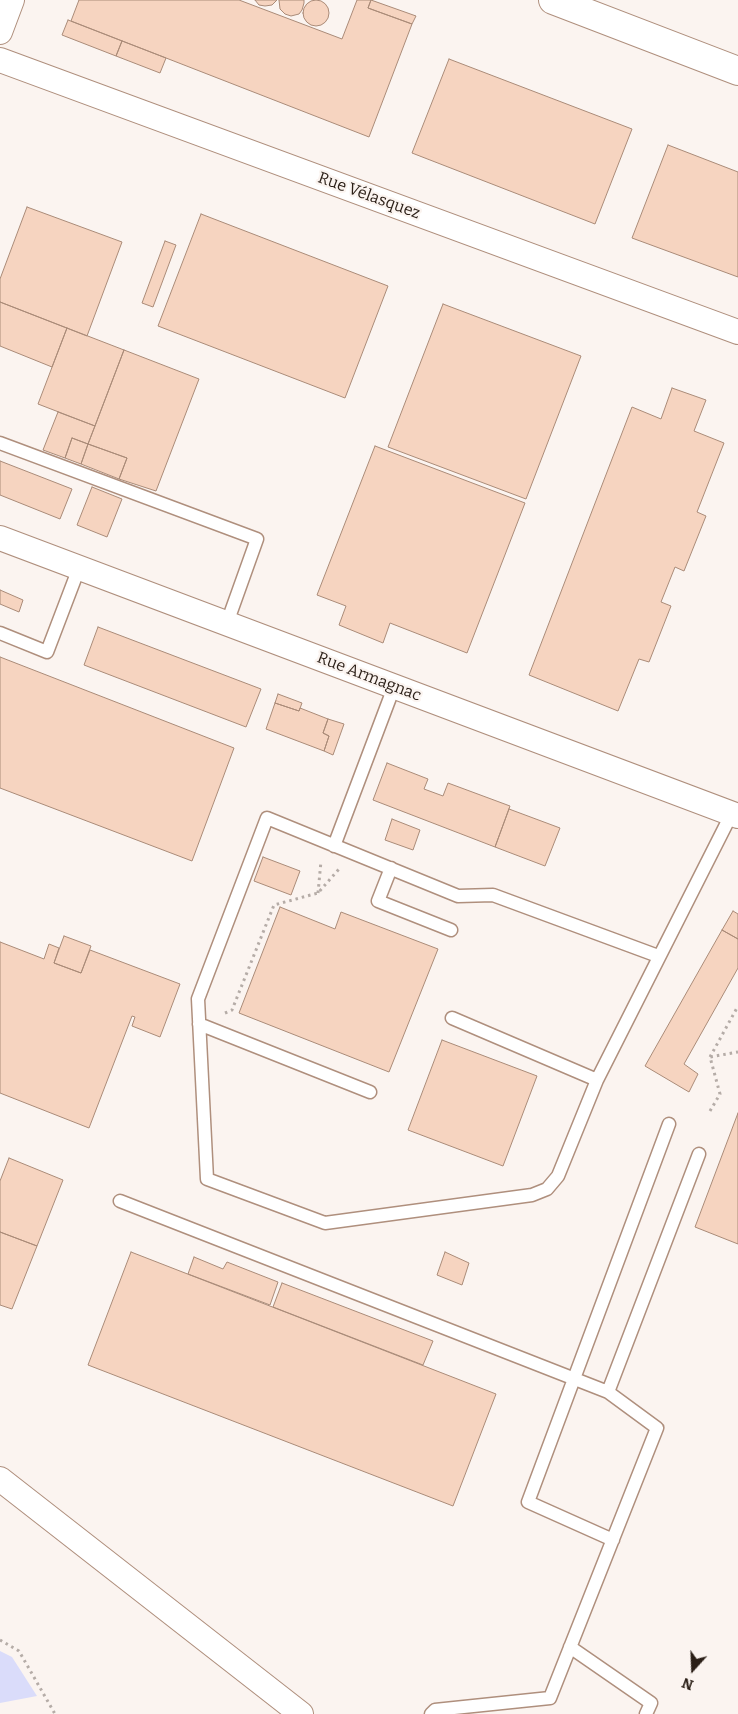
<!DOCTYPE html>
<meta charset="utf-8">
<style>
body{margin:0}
#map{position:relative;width:738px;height:1714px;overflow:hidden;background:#fbf4f0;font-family:Bitter,serif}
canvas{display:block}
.north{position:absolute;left:668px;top:1644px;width:50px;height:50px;-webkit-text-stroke:4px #fbf4f0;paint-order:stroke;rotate:200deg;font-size:14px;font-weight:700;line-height:20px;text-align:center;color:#2a1e16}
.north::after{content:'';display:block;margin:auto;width:18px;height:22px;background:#2a1e16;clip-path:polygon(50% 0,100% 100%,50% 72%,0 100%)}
</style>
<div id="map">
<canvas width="738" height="1714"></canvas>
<div class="north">N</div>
</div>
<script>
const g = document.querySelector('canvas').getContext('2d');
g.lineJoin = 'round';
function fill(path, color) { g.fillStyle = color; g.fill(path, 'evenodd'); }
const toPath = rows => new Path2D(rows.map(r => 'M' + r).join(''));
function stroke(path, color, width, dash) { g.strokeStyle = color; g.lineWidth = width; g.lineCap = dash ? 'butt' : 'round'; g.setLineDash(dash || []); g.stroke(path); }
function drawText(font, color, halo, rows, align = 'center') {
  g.font = font + ' Bitter,serif'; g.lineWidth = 4.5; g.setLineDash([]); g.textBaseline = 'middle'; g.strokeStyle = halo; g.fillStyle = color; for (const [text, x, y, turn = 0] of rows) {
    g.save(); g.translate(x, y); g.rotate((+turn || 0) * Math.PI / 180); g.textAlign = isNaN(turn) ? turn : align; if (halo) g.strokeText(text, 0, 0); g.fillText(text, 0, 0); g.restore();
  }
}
const green = toPath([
 [0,1651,12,1657,37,1696,0,1703]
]);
const building = toPath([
 [79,0,239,0,342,39,357,0,371,0,368,8,412,24,369,137,71,21,79,0],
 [255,0,277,0,272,5,265,6,259,5,255,0],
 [279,0,304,0,304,3,302,10,299,14,291,16,285,14,280,9,279,0],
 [371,0,416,16,412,24,368,8,371,0],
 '303 13a13 13 0 1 1 26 0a13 13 0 1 1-26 0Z',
 [68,20,122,41,116,56,62,35,68,20],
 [122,41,166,58,160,73,116,56,122,41],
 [449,59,632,129,595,224,412,153,449,59],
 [668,145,738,172,738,277,632,238,668,145],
 [27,207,122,242,87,336,0,302,0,279,27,207],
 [201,214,388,286,345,398,158,326,201,214],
 [165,241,176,245,153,307,142,303,165,241],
 [0,302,67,328,52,367,0,346,0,302],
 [443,304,581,356,526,499,388,447,443,304],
 [67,328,124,350,95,426,38,404,67,328],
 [124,350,199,379,156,491,119,479,127,458,88,444,124,350],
 [672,388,706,400,694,431,724,443,697,512,706,516,684,571,675,567,661,602,671,606,649,662,639,659,618,711,529,675,632,407,661,419,672,388],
 [58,412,95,426,88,444,72,438,65,458,43,450,58,412],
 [72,438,88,444,81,464,65,458,72,438],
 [88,444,127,458,119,479,81,464,88,444],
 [375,446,525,503,467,653,390,623,383,643,339,625,346,606,317,595,375,446],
 [0,461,72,489,60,519,0,495,0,461],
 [92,487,122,499,107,537,77,525,92,487],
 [0,590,23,600,19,612,0,604,0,590],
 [98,627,261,689,246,727,84,665,98,627],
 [0,657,234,748,192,861,0,788,0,657],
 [278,694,302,703,299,711,275,703,278,694],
 [275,703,299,711,300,708,328,719,323,733,329,736,324,751,266,729,275,703],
 [328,719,344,724,333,755,324,751,329,736,323,733,328,719],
 [387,763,428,779,424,789,443,796,448,783,510,806,495,847,373,800,387,763],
 [509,809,560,828,545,866,495,847,509,809],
 [392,819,420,830,413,850,385,840,392,819],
 [263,857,300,871,291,895,254,881,263,857],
 [280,907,335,929,341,912,438,949,389,1072,239,1013,280,907],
 [733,911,738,914,738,939,722,930,733,911],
 [722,930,738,939,738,968,684,1064,698,1074,689,1092,645,1066,722,930],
 [64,936,91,946,81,973,54,963,64,936],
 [0,942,44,959,49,944,59,948,54,963,81,973,90,950,180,984,160,1037,132,1026,135,1017,132,1016,89,1128,0,1093,0,942],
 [442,1040,537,1076,503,1166,408,1130,442,1040],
 [738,1113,738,1244,695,1227,738,1113],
 [9,1158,63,1180,37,1246,0,1232,0,1181,9,1158],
 [0,1232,37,1246,12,1309,0,1305,0,1232],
 [131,1252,496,1394,453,1506,88,1365,131,1252],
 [445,1252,469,1263,462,1285,437,1275,445,1252],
 [194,1257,223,1269,227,1262,278,1282,270,1305,188,1274,194,1257],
 [282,1283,433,1341,423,1365,273,1307,282,1283]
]);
const path = toPath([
 [318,893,321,861],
 [225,1013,232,1010,274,905,318,893,339,869],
 [710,1057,738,1006],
 [710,1111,720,1094,710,1057,738,1052],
 [0,1640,19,1651,55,1714]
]);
const lane = toPath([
 [0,443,257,539,227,623],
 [0,633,47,652,79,568],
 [334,846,394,687],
 [391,868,378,901,451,930],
 [658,956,493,895,458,896,267,818,198,999,207,1179,325,1223,532,1195,547,1189,558,1176,597,1080,732,813],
 [452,1018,597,1080],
 [199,1024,370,1092],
 [120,1201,608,1392,657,1428,550,1698,435,1710,431,1714],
 [608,1392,699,1154],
 [613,1540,528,1502,669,1124],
 [570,1647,651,1703,646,1714]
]);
const street = toPath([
 [0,32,12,0],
 [0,60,738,332],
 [0,538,738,816],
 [0,1479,301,1714]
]);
const secondary = toPath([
 [553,0,738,71]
]);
const streetNames = [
 ["Rue Vélasquez",369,196,20],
 ["Rue Armagnac",369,677,21]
];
fill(green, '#dadcfa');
fill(building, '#f6d4c0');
stroke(building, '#aa8b78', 1);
stroke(lane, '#af8f7d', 15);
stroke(street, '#af8f7d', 26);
stroke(secondary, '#af8f7d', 30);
stroke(path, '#b5aca7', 3, [2.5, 4]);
stroke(lane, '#fff', 12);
stroke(street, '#fff', 24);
stroke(secondary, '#fff', 28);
drawText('16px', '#2a1e16', '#fbf4f0', streetNames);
</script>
